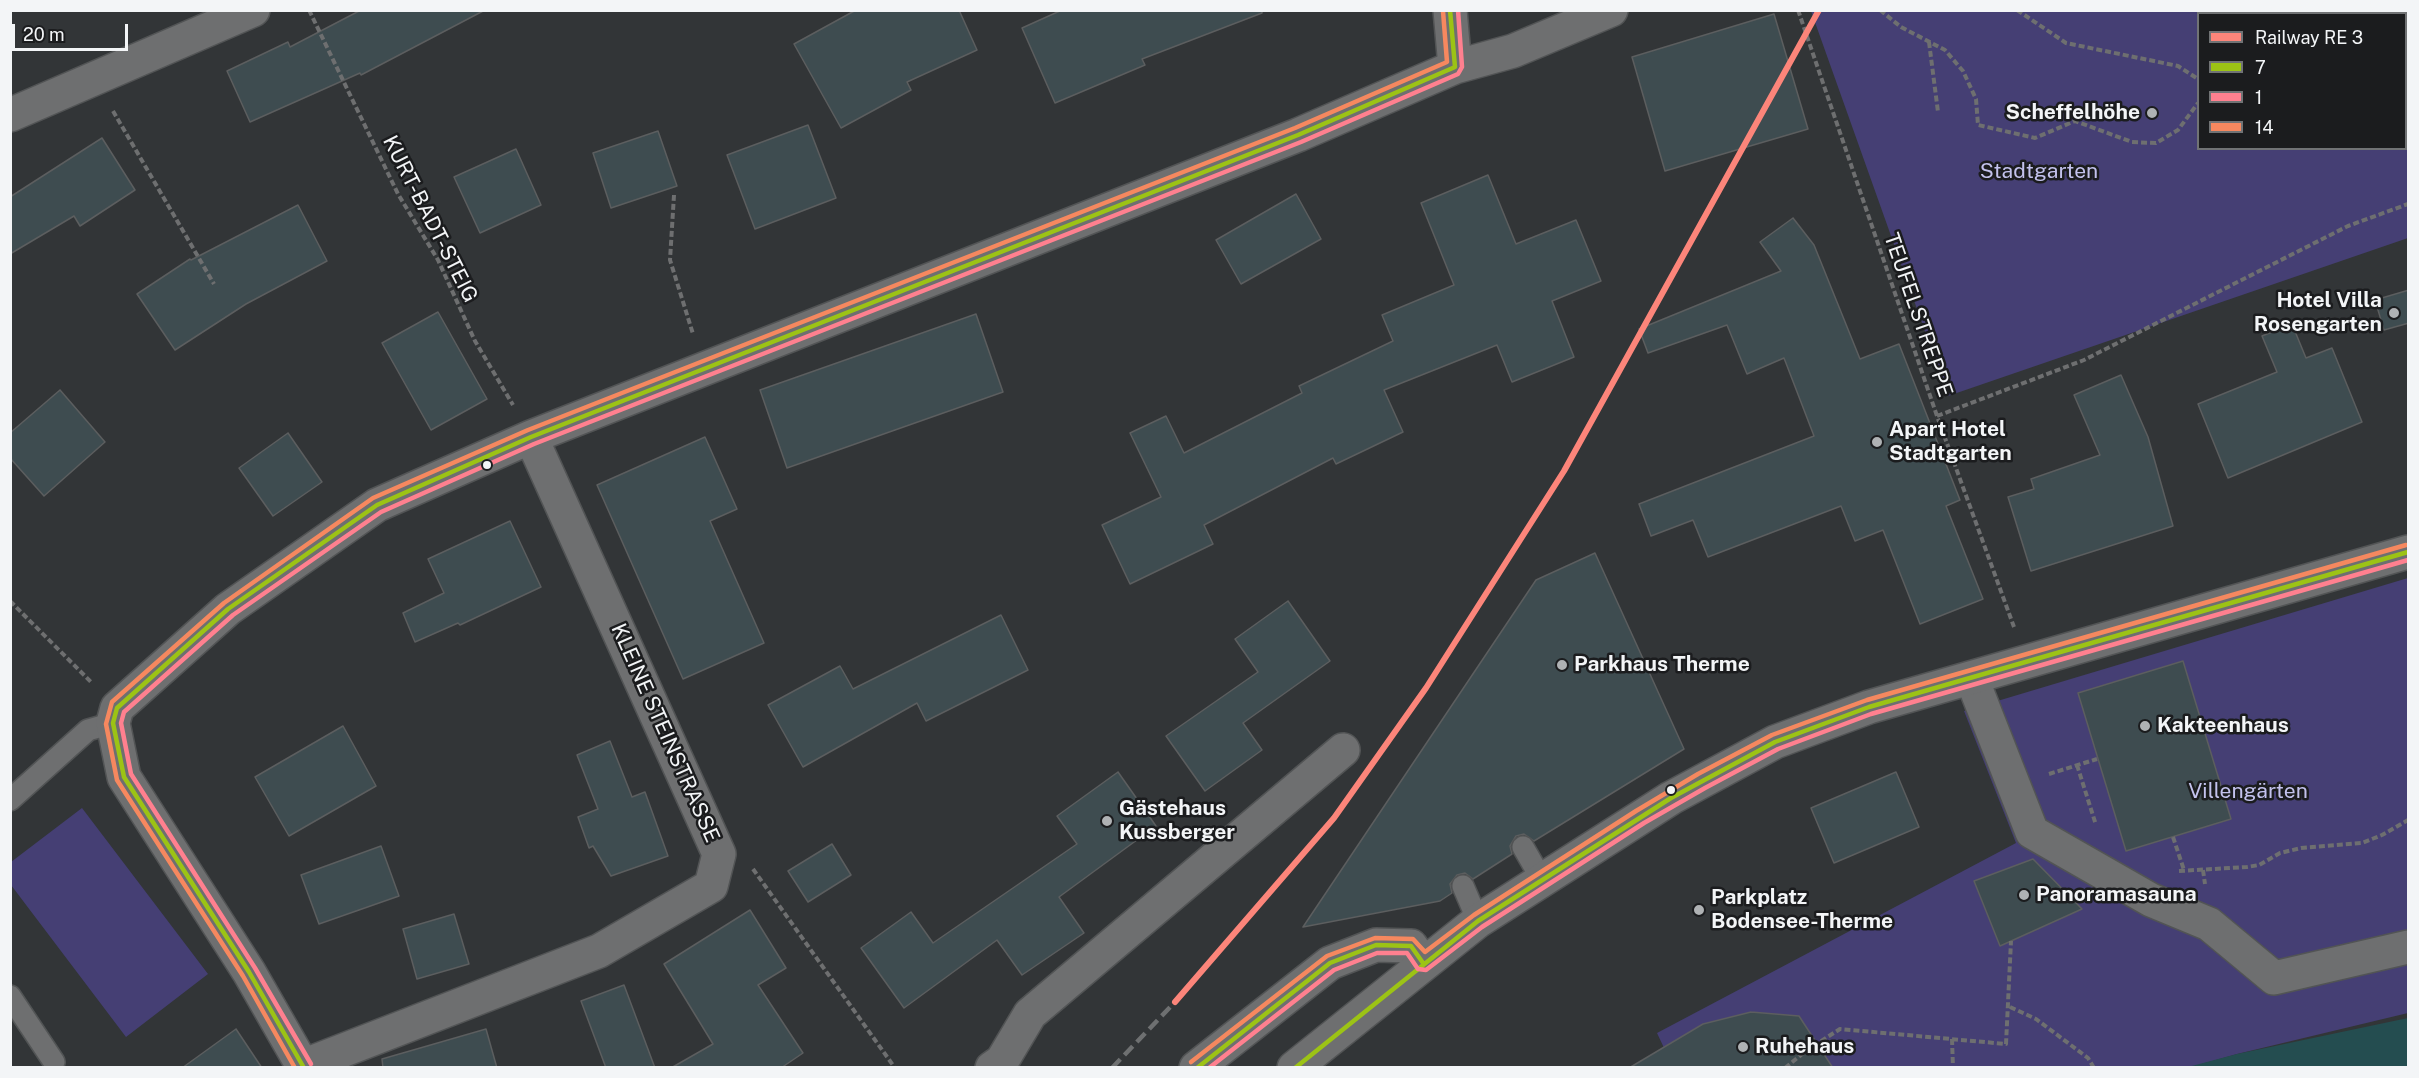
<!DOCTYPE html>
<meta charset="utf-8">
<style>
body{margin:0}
#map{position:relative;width:2419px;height:1078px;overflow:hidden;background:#323537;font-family:"Public Sans",sans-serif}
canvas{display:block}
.frame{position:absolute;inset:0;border:12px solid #f3f5f7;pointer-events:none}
.legend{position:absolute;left:2197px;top:12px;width:210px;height:138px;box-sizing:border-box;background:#1b1c1e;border:2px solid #717375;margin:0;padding:8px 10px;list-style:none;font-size:18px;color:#f3f5f7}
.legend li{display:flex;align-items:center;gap:12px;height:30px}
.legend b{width:30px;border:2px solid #717375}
.scale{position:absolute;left:12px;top:24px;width:116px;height:27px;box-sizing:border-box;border:3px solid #f3f5f7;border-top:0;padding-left:8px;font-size:18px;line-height:21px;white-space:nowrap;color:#f3f5f7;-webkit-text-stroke:4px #1b1c1e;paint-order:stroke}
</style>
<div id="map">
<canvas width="2419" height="1078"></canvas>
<div class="frame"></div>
<ul class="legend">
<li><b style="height:8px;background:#fc857a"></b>Railway RE 3</li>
<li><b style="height:8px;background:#9cc315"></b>7</li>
<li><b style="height:8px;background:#ff808f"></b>1</li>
<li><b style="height:8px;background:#f6885f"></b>14</li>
</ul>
<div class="scale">20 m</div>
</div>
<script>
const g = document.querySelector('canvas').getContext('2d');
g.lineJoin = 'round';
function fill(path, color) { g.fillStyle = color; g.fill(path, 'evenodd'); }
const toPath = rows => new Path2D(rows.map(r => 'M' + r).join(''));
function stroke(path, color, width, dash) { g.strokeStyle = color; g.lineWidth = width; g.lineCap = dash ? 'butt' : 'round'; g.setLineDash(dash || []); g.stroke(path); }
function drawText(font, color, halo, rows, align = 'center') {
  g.font = font + ' "Public Sans",sans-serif'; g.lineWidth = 5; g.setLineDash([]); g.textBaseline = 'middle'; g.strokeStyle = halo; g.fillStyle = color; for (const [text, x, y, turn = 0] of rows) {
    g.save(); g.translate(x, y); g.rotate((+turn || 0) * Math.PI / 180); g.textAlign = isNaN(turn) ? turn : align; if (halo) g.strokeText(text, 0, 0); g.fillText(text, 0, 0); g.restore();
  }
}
const green = toPath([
 [1811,11,2408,11,2408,238,1948,396],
 [2198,14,2406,14,2406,148,2198,148],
 [2408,578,2408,1013,2237,1054,2188,1068,1673,1067,1657,1033,2016,843,1964,711],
 [82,808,208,974,126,1037,11,885,11,862]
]);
const water = toPath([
 [2408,1018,2408,1067,2188,1067,2237,1054]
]);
const building = toPath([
 [361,10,485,10,361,75,360,73,250,122,227,71,288,42,290,47,361,10],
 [856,10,959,10,977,50,907,82,911,90,841,128,794,44,856,10],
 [1062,10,1262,10,1262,13,1142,59,1145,65,1055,103,1022,28,1062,10],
 [1774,14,1808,129,1665,171,1632,57,1774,14],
 [808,125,836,198,755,229,727,155,808,125],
 [658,131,677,186,611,208,593,153,658,131],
 [102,138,135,190,80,226,74,216,10,254,10,197,102,138],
 [516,149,541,205,480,233,454,177,516,149],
 [1488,175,1516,244,1576,220,1601,281,1552,301,1574,357,1512,382,1497,345,1384,390,1403,432,1336,464,1333,458,1204,525,1213,544,1130,584,1102,525,1161,497,1130,433,1166,416,1184,453,1302,393,1299,386,1393,341,1382,315,1454,285,1421,203,1488,175],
 [1296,194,1321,239,1241,284,1216,240,1296,194],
 [298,205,327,261,246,304,175,350,137,294,190,259,191,260,298,205],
 [1793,218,1814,245,1860,359,1899,344,1960,500,1946,506,1983,599,1920,624,1883,530,1855,541,1841,506,1708,557,1693,520,1651,536,1639,504,1814,436,1784,358,1747,374,1727,325,1648,353,1639,329,1781,271,1760,242,1793,218],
 [2409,290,2409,323,2384,330,2375,300,2409,290],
 [438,312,487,399,431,430,382,343,438,312],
 [976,314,1003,392,787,468,760,390,976,314],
 [2292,324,2306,358,2332,348,2362,422,2228,478,2198,404,2277,372,2262,336,2292,324],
 [2121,375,2148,437,2173,526,2031,571,2008,497,2034,489,2031,479,2100,455,2074,395,2121,375],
 [60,390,105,442,44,496,10,458,10,433,60,390],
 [288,433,322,482,273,516,239,468,288,433],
 [705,437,737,509,710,521,764,643,683,679,597,485,705,437],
 [510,521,541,587,460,625,458,623,415,642,403,613,444,593,428,559,510,521],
 [1595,553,1684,749,1534,841,1524,834,1516,836,1510,846,1512,854,1473,879,1465,873,1457,875,1450,884,1452,893,1440,901,1303,927,1536,580,1595,553],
 [1288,601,1330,661,1243,723,1262,750,1205,791,1166,736,1258,672,1235,639,1288,601],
 [1001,615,1028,670,926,721,917,703,803,767,768,705,840,666,853,689,1001,615],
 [2183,661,2231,819,2126,851,2078,693,2183,661],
 [343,726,376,786,289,836,255,777,343,726],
 [610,741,632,797,645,792,668,856,611,876,593,846,589,848,578,817,598,809,577,755,610,741],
 [1118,772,1156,826,1059,897,1084,933,1022,975,997,940,904,1008,861,948,911,912,933,943,1077,844,1057,816,1118,772],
 [1896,772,1919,827,1834,863,1811,808,1896,772],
 [832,844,851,875,808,902,788,871,832,844],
 [381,846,399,896,319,924,301,875,381,846],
 [2033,859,2082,909,2000,946,1974,881,2033,859],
 [750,910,786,968,758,985,803,1053,781,1068,671,1068,713,1044,664,964,750,910],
 [454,914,469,964,417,979,403,929,454,914],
 [624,985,655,1068,606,1068,581,1001,624,985],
 [1751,1012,1799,1016,1833,1068,1629,1068,1703,1024,1751,1012],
 [236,1029,262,1068,182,1068,236,1029],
 [486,1029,497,1068,383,1068,382,1059,486,1029]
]);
const path = toPath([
 [309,10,398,194,438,260,475,341,513,405],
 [1798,10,1937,416,2014,627],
 [1880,10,1901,27,1945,50,1963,71,1976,99,1978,125,2035,138,2075,121,2132,142,2156,143,2178,130,2198,103],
 [2017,10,2066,43,2178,66,2198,79],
 [2220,14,2221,10],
 [2262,14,2265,10],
 [1929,42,1938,112],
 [113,111,214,284],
 [674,195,670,260,693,334],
 [1937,416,2084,360,2348,226,2408,204],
 [10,601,91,682],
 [2077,765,2096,825],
 [2049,774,2097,759],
 [2173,837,2184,870],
 [753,869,895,1068],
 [2203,870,2205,884],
 [2179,871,2247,867,2259,865,2280,853,2301,848,2362,843,2382,835,2408,820],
 [2010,1007,2036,1019,2088,1058,2094,1068],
 [1952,1039,1953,1068],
 [1807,1050,1813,1056],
 [1785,1068,1807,1050,1840,1029,2006,1044,2011,941]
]);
const service = toPath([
 [10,800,88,730,113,723],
 [1523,847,1542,880],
 [1463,886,1478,921],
 [10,996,54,1062]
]);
const pedestrian = toPath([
 [1972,679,2032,832,2151,900,2209,924,2274,978,2408,947]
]);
const minor = toPath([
 [1450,10,1455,67],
 [10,115,253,10],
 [303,1066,599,951,711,886,719,854,531,437],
 [304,1068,249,972,124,777,113,723,117,708,228,609,377,505,531,437,1298,135,1455,67,1513,51,1611,10],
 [992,1068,1002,1061,1030,1014,1343,750],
 [1196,1068,1330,963,1376,945,1411,946,1423,963]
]);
const tertiary = toPath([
 [1294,1068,1478,921,1671,798,1775,742,1869,707,2408,552]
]);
const rail = toPath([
 [1112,1068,1175,1002]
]);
const bus1 = toPath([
 [304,1068,249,972,124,777,113,723,117,708,228,609,377,505,531,437,1298,135,1455,67,1450,10],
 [1197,1068,1330,963,1376,945,1411,946,1423,963],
 [1295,1068,1478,921,1671,798,1775,742,1869,707,2408,552]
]);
const bus2 = toPath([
 [311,1064,255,968,131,774,121,723,124,712,233,615,381,512,534,444,1301,142,1458,74,1462,67,1458,10],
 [1209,1068,1334,970,1377,953,1407,953,1418,969,1426,970,1482,927,1644,823,1705,788,1778,749,1871,714,2408,560]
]);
const bus3 = toPath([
 [1191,1062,1327,956,1375,938,1413,939,1425,952,1474,915,1636,811,1698,774,1772,735,1867,700,2406,545],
 [295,1068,243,976,117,780,106,724,112,702,224,603,373,498,528,430,1295,128,1447,62,1443,11]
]);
const rail1 = toPath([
 [1175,1002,1334,818,1426,688,1564,471,1819,10]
]);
const markers = [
 [2152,113,6,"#afb2b4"],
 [2394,313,6,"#afb2b4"],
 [1877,442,6,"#afb2b4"],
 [487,465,5,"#f3f5f7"],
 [1562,665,6,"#afb2b4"],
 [2145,726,6,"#afb2b4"],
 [1671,790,5,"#f3f5f7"],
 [1107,821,6,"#afb2b4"],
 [2024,895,6,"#afb2b4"],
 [1699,910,6,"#afb2b4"],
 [1743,1047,6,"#afb2b4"]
];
const poiNames = [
 ["Scheffelhöhe",2140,113,"right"],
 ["Hotel Villa",2382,301,"right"],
 ["Rosengarten",2382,325,"right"],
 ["Apart Hotel",1889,430],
 ["Stadtgarten",1889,454],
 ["Parkhaus Therme",1574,665],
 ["Kakteenhaus",2157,726],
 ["Gästehaus",1119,809],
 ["Kussberger",1119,833],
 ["Panoramasauna",2036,895],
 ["Parkplatz",1711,898],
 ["Bodensee-Therme",1711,922],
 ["Ruhehaus",1755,1047]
];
const parkNames = [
 ["Stadtgarten",2039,172],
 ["Villengärten",2248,792]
];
const streetNames = [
 ["KURT-BADT-STEIG",430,219,63],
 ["TEUFELSTREPPE",1918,315,71],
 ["KLEINE STEINSTRASSE",665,733,66]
];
fill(green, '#453f74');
fill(water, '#244d50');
fill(building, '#3e4c50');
stroke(building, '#5c5e5f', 1.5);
stroke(service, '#525455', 24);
stroke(pedestrian, '#525455', 36);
stroke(minor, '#525455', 36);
stroke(tertiary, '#525455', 36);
stroke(path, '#6e6f70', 4, [6, 3]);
stroke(service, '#6e6f70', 21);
stroke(pedestrian, '#6e6f70', 33);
stroke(minor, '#6e6f70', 33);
stroke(tertiary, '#6e6f70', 33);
stroke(rail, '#6e7071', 4.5, [12, 6]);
stroke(bus1, '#9cc315', 4.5);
stroke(bus2, '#ff808f', 4.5);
stroke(bus3, '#f6885f', 4.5);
stroke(rail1, '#fc857a', 6);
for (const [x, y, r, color] of markers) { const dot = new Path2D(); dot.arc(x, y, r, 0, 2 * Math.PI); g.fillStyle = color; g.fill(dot); stroke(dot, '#1b1c1e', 2); }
drawText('bold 21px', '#f3f5f7', '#1b1c1e', poiNames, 'left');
drawText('21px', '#c3c2ed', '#1b1c1e', parkNames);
drawText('21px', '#f3f5f7', '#1b1c1e', streetNames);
</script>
